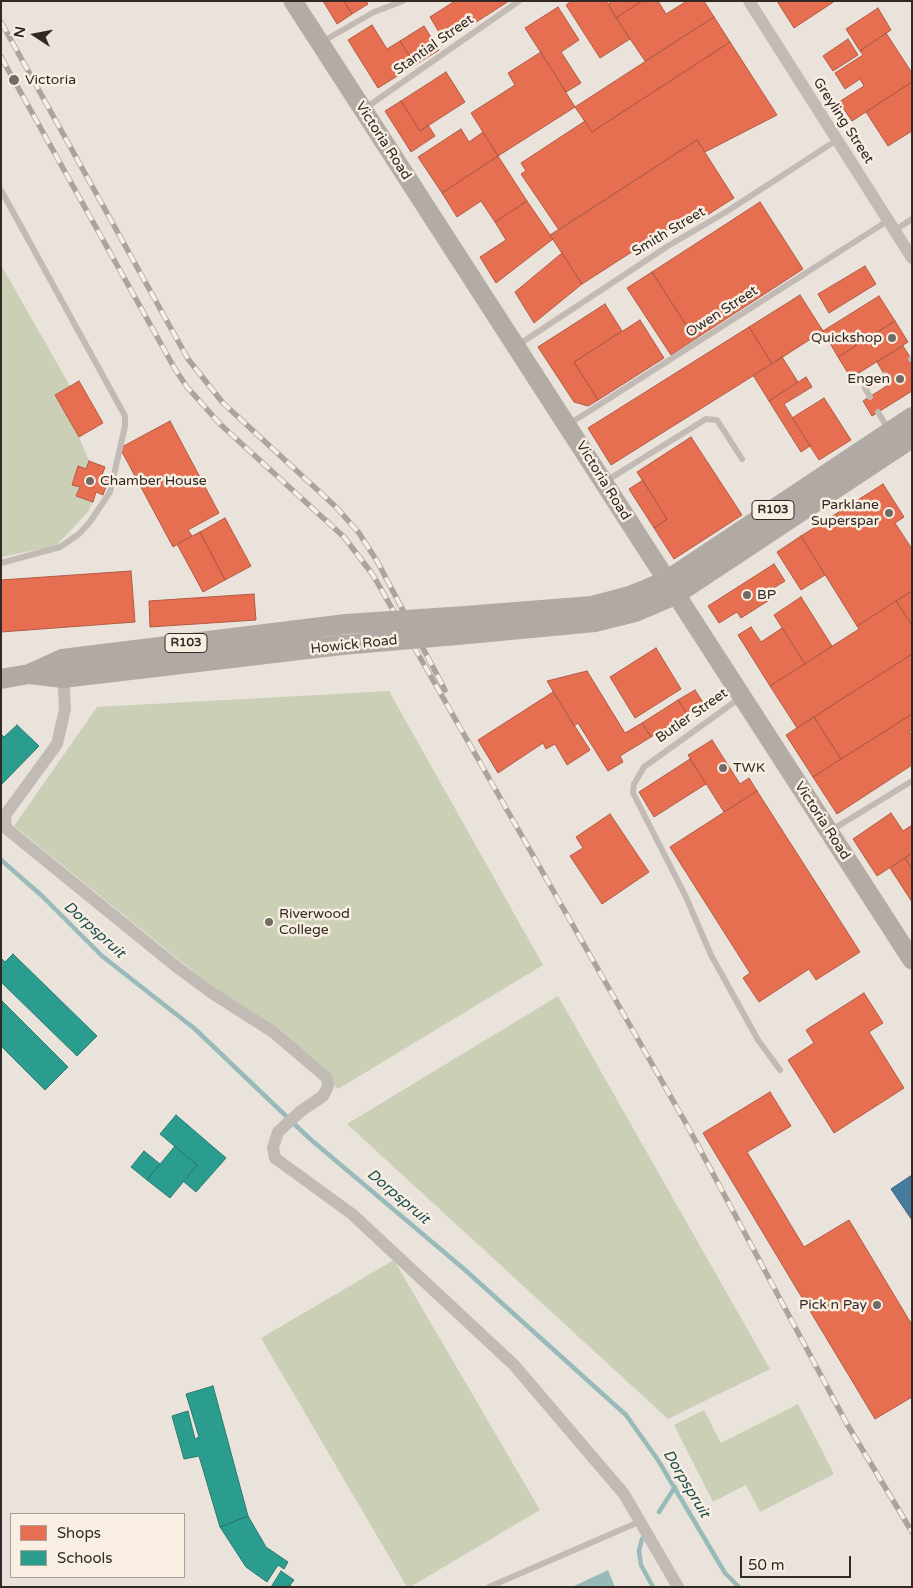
<!DOCTYPE html>
<style>
body{margin:0}
#map{position:relative;width:913px;height:1588px;overflow:hidden;background:#eae3dc;font-family:"Varela Round",sans-serif}
canvas{display:block}
.frame{position:absolute;inset:0;border:2px solid #322925;pointer-events:none}
.legend{position:absolute;left:10px;top:1513px;width:175px;height:65px;box-sizing:border-box;background:#f8eee2;border:1px solid #a99f96;margin:0;padding:6px 9px;list-style:none;font-size:15px;color:#322925}
.legend li{display:flex;align-items:center;gap:10px;height:25px}
.legend b{width:25px;border:1px solid #a99f96}
.north{position:absolute;left:10px;top:10px;width:50px;height:50px;-webkit-text-stroke:4px #f8eee2;paint-order:stroke;rotate:281deg;font-size:14px;font-weight:700;line-height:20px;text-align:center;color:#322925}
.north::after{content:'';display:block;margin:auto;width:18px;height:22px;background:#322925;clip-path:polygon(50% 0,100% 100%,50% 72%,0 100%)}
.scale{position:absolute;left:740px;top:1556px;width:111px;height:22px;box-sizing:border-box;border:2px solid #322925;border-top:0;padding-left:6px;font-size:15px;line-height:18px;white-space:nowrap;color:#322925;-webkit-text-stroke:4px #f8eee2;paint-order:stroke}
</style>
<div id="map">
<canvas width="913" height="1588"></canvas>
<div class="frame"></div>
<ul class="legend">
<li><b style="height:14px;background:#e76f51"></b>Shops</li>
<li><b style="height:14px;background:#2a9d8f"></b>Schools</li>
</ul>
<div class="north">N</div>
<div class="scale">50 m</div>
</div>
<script>
const g = document.querySelector('canvas').getContext('2d');
g.lineJoin = 'round';
function fill(path, color) { g.fillStyle = color; g.fill(path, 'evenodd'); }
const toPath = rows => new Path2D(rows.map(r => 'M' + r).join(''));
function stroke(path, color, width, dash) { g.strokeStyle = color; g.lineWidth = width; g.lineCap = dash ? 'butt' : 'round'; g.setLineDash(dash || []); g.stroke(path); }
function drawText(font, color, halo, rows, align = 'center') {
  g.font = font + ' "Varela Round",sans-serif'; g.lineWidth = 5; g.setLineDash([]); g.textBaseline = 'middle'; g.strokeStyle = halo; g.fillStyle = color; for (const [text, x, y, turn = 0] of rows) {
    g.save(); g.translate(x, y); g.rotate((+turn || 0) * Math.PI / 180); g.textAlign = isNaN(turn) ? turn : align; if (halo) g.strokeText(text, 0, 0); g.fillText(text, 0, 0); g.restore();
  }
}
const green = toPath([
 [1,265,70,386,55,395,79,437,89,461,86,469,78,467,72,484,80,487,77,496,93,502,88,512,56,546,1,557],
 [389,691,543,965,338,1089,14,826,97,707],
 [558,996,770,1369,668,1419,347,1124],
 [394,1260,540,1510,410,1587,407,1587,261,1338],
 [798,1404,834,1474,760,1512,746,1485,713,1502,674,1425,704,1410,721,1443]
]);
const water = toPath([
 [608,1570,615,1587,572,1587]
]);
const shops = toPath([
 [323,1,344,1,352,14,337,24,323,1],
 [344,1,366,1,368,4,352,14,344,1],
 [455,1,509,1,445,42,430,17,455,1],
 [572,1,606,1,630,39,600,58,566,5,572,1],
 [612,1,642,1,616,18,608,4,612,1],
 [642,1,658,1,666,14,687,1,704,1,714,17,645,61,616,18,642,1],
 [777,1,835,1,794,28,777,1],
 [558,7,579,40,561,52,581,83,566,92,525,28,558,7],
 [878,8,891,30,860,51,846,29,878,8],
 [714,17,730,42,592,132,575,107,714,17],
 [372,25,387,49,400,41,415,65,378,88,348,40,372,25],
 [424,26,439,50,415,65,400,41,424,26],
 [886,33,912,73,912,82,852,121,839,102,864,86,860,79,845,89,835,73,863,55,860,51,886,33],
 [848,39,858,55,833,71,823,56,848,39],
 [730,42,777,115,705,152,697,140,559,230,521,174,526,171,521,163,585,121,592,132,730,42],
 [541,52,575,107,498,156,471,113,515,85,508,73,541,52],
 [446,72,465,102,420,131,401,101,446,72],
 [912,82,912,131,888,146,866,112,912,82],
 [401,101,420,131,428,125,435,136,411,152,385,111,401,101],
 [461,129,469,142,483,132,498,156,442,193,418,157,461,129],
 [697,140,734,198,698,221,683,219,582,284,550,235,697,140],
 [498,156,527,201,495,222,481,201,457,217,442,193,498,156],
 [527,201,553,239,496,283,480,257,506,240,495,222,527,201],
 [760,202,803,269,695,339,652,272,760,202],
 [562,253,582,284,534,323,515,292,562,253],
 [865,266,876,284,829,313,818,294,865,266],
 [652,272,695,339,671,355,627,288,652,272],
 [800,295,823,331,772,364,749,327,800,295],
 [879,296,895,321,838,357,823,331,879,296],
 [605,304,622,331,574,362,598,400,588,406,574,402,538,347,605,304],
 [640,320,664,358,598,400,574,362,640,320],
 [895,321,908,342,851,378,838,357,895,321],
 [749,327,772,364,611,465,588,428,749,327],
 [903,346,912,360,912,391,872,416,863,401,890,384,877,362,903,346],
 [782,357,798,382,769,401,753,375,782,357],
 [806,377,812,387,784,404,810,446,801,452,769,401,806,377],
 [79,381,103,423,79,437,55,395,79,381],
 [824,398,851,440,819,460,792,418,824,398],
 [170,421,219,513,188,530,192,536,173,547,120,448,170,421],
 [691,437,742,515,674,559,654,528,667,519,637,472,691,437],
 [89,461,105,467,102,475,109,478,103,495,96,492,93,502,76,496,80,487,72,485,78,466,86,469,89,461],
 [643,480,667,519,654,528,629,489,643,480],
 [883,484,904,517,895,523,912,549,912,591,857,626,801,536,883,484],
 [225,518,251,566,225,580,200,532,225,518],
 [200,532,225,580,203,592,177,544,200,532],
 [801,536,825,575,801,590,777,552,801,536],
 [774,564,785,581,767,592,771,599,741,618,737,612,719,623,708,606,774,564],
 [131,571,135,622,1,632,1,580,131,571],
 [912,591,912,625,896,601,912,591],
 [254,594,256,620,150,627,149,601,254,594],
 [801,597,832,646,805,664,774,615,801,597],
 [896,601,912,625,912,654,797,728,770,686,859,629,857,626,896,601],
 [751,627,761,642,782,628,805,664,770,686,738,635,751,627],
 [656,648,681,689,635,718,610,677,656,648],
 [912,654,912,714,841,759,814,717,912,654],
 [587,671,625,733,642,723,651,737,620,756,623,762,608,771,578,723,574,726,547,681,587,671],
 [695,690,704,704,687,714,678,700,695,690],
 [553,692,590,750,567,765,555,744,546,749,543,743,498,773,478,740,553,692],
 [678,700,687,714,651,737,642,723,678,700],
 [912,714,912,730,909,731,912,735,912,765,837,814,813,777,912,714],
 [814,717,841,759,813,777,786,735,814,717],
 [712,740,740,784,749,778,757,791,724,812,688,755,712,740],
 [690,759,706,784,654,817,639,792,690,759],
 [757,791,860,952,816,980,809,969,759,1002,743,978,750,973,670,847,757,791],
 [891,813,903,831,912,825,912,853,877,876,853,839,891,813],
 [610,814,649,872,602,904,570,856,583,848,576,837,610,814],
 [912,853,912,869,905,858,912,853],
 [905,858,912,869,912,902,890,868,905,858],
 [864,993,883,1023,869,1032,904,1088,834,1133,788,1060,814,1043,806,1030,864,993],
 [770,1092,791,1126,747,1152,804,1247,849,1220,912,1325,912,1397,875,1419,703,1133,770,1092]
]);
const schools = toPath([
 [17,725,39,746,1,785,1,734,4,737,17,725],
 [13,954,97,1036,77,1056,1,982,1,958,5,962,13,954],
 [2,1001,68,1067,45,1090,1,1046,2,1001],
 [176,1115,226,1158,196,1192,183,1181,197,1165,160,1134,176,1115],
 [175,1146,197,1165,170,1198,147,1180,175,1146],
 [144,1151,160,1164,147,1180,131,1167,144,1151],
 [213,1386,248,1516,220,1527,199,1456,184,1459,172,1416,188,1411,195,1439,199,1437,186,1394,213,1386],
 [248,1516,266,1547,288,1562,284,1569,278,1565,267,1582,246,1567,220,1527,248,1516],
 [281,1571,294,1580,290,1585,292,1587,271,1587,281,1571]
]);
const public = toPath([
 [912,1175,912,1220,891,1189,912,1175]
]);
const stream = toPath([
 [1,860,41,895,102,956,195,1029,309,1138,464,1269,626,1415,658,1460,725,1573,739,1587],
 [659,1512,675,1487],
 [642,1539,639,1551,641,1565,653,1587]
]);
const lane = toPath([
 [322,42,374,12,403,1],
 [364,109,519,1],
 [1,190,125,416,125,426,110,492,90,522,79,534,60,547,1,563],
 [895,230,912,219],
 [518,345,668,246,726,212,837,140],
 [911,359,912,359],
 [870,397,865,388,885,375],
 [878,412,888,429],
 [569,424,889,220],
 [606,481,706,419,717,420,742,459],
 [740,698,644,767,634,784,633,793,686,897,711,955,758,1040,780,1070],
 [830,831,912,781],
 [489,1587,641,1521]
]);
const street = toPath([
 [749,1,912,258],
 [63,672,65,709,57,744,6,814,5,822,7,829,178,968,212,993,273,1032,327,1078,328,1086,323,1096,301,1111,278,1132,273,1148,275,1158,352,1214,514,1365,624,1494,678,1587]
]);
const secondary = toPath([
 [293,1,912,960]
]);
const primary = toPath([
 [465,616,592,606,630,596,666,581,912,417],
 [468,634,595,622,635,612,675,595,912,438],
 [29,674,63,678,342,645],
 [1,679,29,674,62,659,346,624]
]);
const rail = toPath([
 [1,22,188,359,223,403,336,507,359,533,377,561,445,690],
 [1,57,175,369,187,387,221,425,344,537,373,575,688,1127,847,1424,912,1532]
]);
const primaryBridge = toPath([
 [346,624,465,616],
 [342,645,468,634]
]);
const markers = [
 [14,80,6,"#726a65"],
 [892,338,5,"#726a65"],
 [900,379,5,"#726a65"],
 [90,481,5,"#726a65"],
 [889,513,5,"#726a65"],
 [747,595,5,"#726a65"],
 [723,768,5,"#726a65"],
 [269,922,5,"#726a65"],
 [877,1305,5,"#726a65"]
];
const shields = [
 [773,510,42],
 [186,643,42]
];
const shieldNames = [
 ["R103",773,510],
 ["R103",186,643]
];
const streetNames = [
 ["Stantial Street",434,45,-35],
 ["Greyling Street",843,121,57],
 ["Victoria Road",383,141,57],
 ["Smith Street",669,232,-31],
 ["Owen Street",722,312,-33],
 ["Victoria Road",603,481,58],
 ["Howick Road",354,645,-6],
 ["Butler Street",692,716,-35],
 ["Victoria Road",822,821,57]
];
const poiNames = [
 ["Victoria",25,80],
 ["Quickshop",882,338,"right"],
 ["Engen",890,379,"right"],
 ["Chamber House",100,481],
 ["Parklane",879,505,"right"],
 ["Superspar",879,521,"right"],
 ["BP",757,595],
 ["TWK",733,768],
 ["Riverwood",279,914],
 ["College",279,930],
 ["Pick n Pay",867,1305,"right"]
];
const waterNames = [
 ["Dorpspruit",94,930,42],
 ["Dorpspruit",398,1197,40],
 ["Dorpspruit",686,1484,59]
];
fill(green, '#cbcfb6');
fill(water, '#98bbba');
fill(shops, '#e76f51');
stroke(shops, '#b15a44', 1);
fill(schools, '#2a9d8f');
stroke(schools, '#2c7a6f', 1);
fill(public, '#457b9d');
stroke(public, '#3f6279', 1);
stroke(stream, '#98bbba', 4.5);
stroke(lane, '#c2bbb5', 6);
stroke(street, '#c2bbb5', 12);
stroke(secondary, '#b3aca6', 19);
stroke(primary, '#b1aaa4', 20);
stroke(rail, '#aaa4a0', 5.5);
stroke(rail, '#f8eee2', 4, [11]);
stroke(primaryBridge, '#b1aaa4', 20);
for (const [x, y, r, color] of markers) { const dot = new Path2D(); dot.arc(x, y, r, 0, 2 * Math.PI); g.fillStyle = color; g.fill(dot); stroke(dot, '#f8eee2', 2); }
for (const [x, y, w] of shields) { const box = new Path2D(); box.roundRect(x - w / 2, y - 9.5, w, 19, 4); g.fillStyle = '#f8eee2'; g.fill(box); stroke(box, '#322925', 1); }
drawText('bold 12px', '#322925', null, shieldNames);
drawText('14px', '#322925', '#f8eee2', streetNames);
drawText('14px', '#322925', '#f8eee2', poiNames, 'left');
drawText('italic 15px', '#1b4f53', '#f8eee2', waterNames);
</script>
